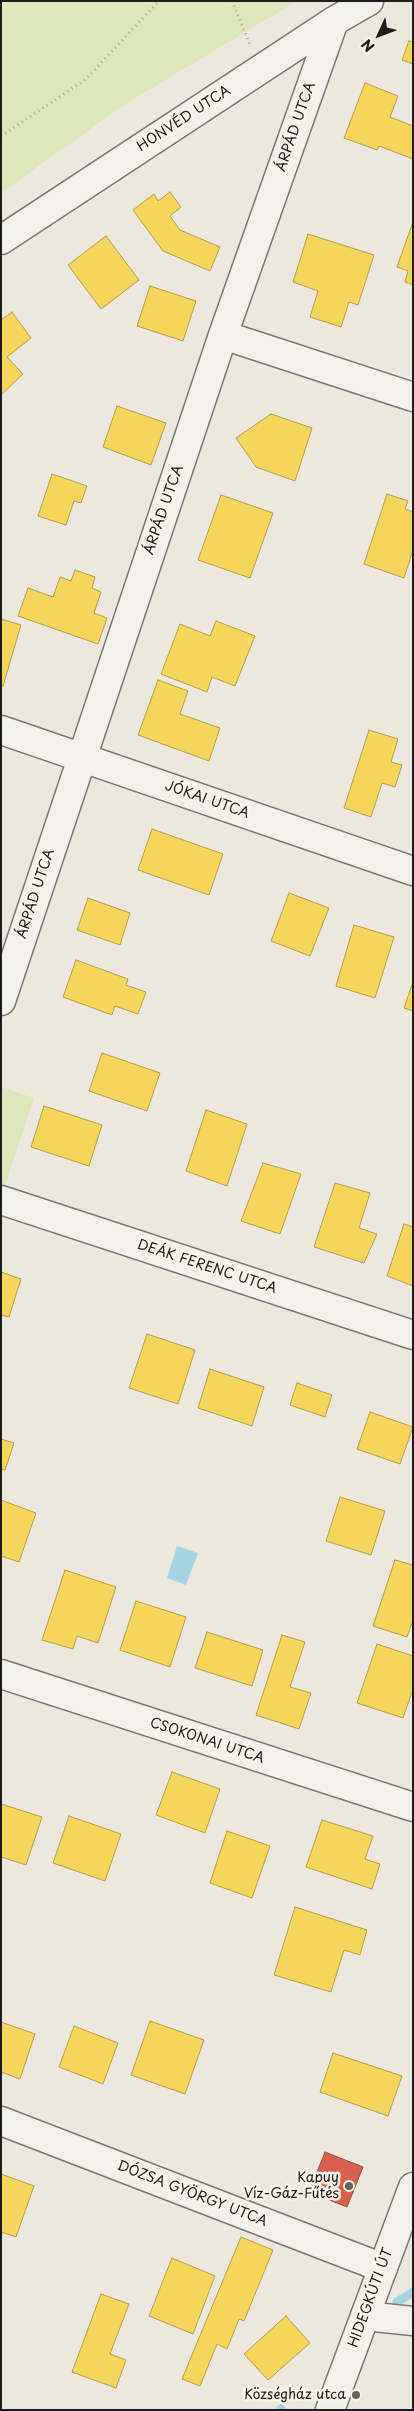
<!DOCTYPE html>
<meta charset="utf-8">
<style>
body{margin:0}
#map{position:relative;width:414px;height:2411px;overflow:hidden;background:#ede8de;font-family:"Playpen Sans",sans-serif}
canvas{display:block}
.frame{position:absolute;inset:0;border:2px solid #1c1c1c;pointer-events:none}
.north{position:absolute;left:354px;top:10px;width:50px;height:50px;-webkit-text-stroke:4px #f7f3e8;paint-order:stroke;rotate:227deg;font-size:14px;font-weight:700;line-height:20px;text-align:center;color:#1c1c1c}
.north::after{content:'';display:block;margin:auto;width:18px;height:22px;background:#1c1c1c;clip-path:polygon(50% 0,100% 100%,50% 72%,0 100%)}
</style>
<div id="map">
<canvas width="414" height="2411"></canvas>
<div class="frame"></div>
<div class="north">N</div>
</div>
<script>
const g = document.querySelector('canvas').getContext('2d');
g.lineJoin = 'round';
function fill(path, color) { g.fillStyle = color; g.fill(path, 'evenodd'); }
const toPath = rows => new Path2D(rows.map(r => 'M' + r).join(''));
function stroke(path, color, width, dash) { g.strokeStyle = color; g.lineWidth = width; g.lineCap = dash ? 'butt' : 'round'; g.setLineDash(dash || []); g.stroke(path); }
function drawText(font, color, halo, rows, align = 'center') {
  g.font = font + ' "Playpen Sans",sans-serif'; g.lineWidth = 5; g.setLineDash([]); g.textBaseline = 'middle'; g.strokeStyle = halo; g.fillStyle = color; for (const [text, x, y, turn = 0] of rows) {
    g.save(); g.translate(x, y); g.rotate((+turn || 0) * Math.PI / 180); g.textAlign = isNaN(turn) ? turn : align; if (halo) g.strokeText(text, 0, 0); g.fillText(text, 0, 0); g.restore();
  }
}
const green = toPath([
 [1,1,297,1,127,103,1,193],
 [1,1087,34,1098,1,1198]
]);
const water = toPath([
 [177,1546,198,1553,186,1585,167,1578]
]);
const homes = toPath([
 [409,41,413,42,413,64,402,60,409,41],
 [365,83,398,96,390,117,413,126,413,159,379,146,377,150,344,138,365,83],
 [170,192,181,207,170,216,180,230,220,247,210,271,163,251,133,210,154,194,158,201,170,192],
 [413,222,413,285,405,282,408,271,397,267,413,222],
 [308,234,374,255,358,305,349,302,341,327,310,317,318,291,293,282,308,234],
 [106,236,139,280,101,309,68,265,106,236],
 [150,286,196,301,183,341,137,326,150,286],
 [12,312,31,338,7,357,23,374,1,395,1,320,12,312],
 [117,406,166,423,151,465,103,447,117,406],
 [271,414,312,428,295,481,256,467,236,438,271,414],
 [52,474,87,486,81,503,74,501,66,525,38,516,52,474],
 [387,494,408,501,405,509,413,512,413,550,404,578,364,564,387,494],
 [221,495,273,513,250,578,198,560,221,495],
 [75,570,95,577,92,588,101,592,94,613,107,618,98,644,18,616,28,588,53,597,60,577,71,581,75,570],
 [1,619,21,625,3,686,1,686,1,619],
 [216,621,255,636,235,686,212,677,207,692,161,674,180,624,210,636,216,621],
 [158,680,188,691,180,714,220,728,209,761,138,735,158,680],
 [369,730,398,739,391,762,402,765,395,787,382,783,371,817,344,808,369,730],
 [152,829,223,854,209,895,138,870,152,829],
 [289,893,329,908,310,956,271,941,289,893],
 [88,898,130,913,120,945,77,930,88,898],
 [354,925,394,937,375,998,336,986,354,925],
 [76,960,128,979,126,985,146,992,138,1014,115,1006,112,1015,63,997,76,960],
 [413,982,413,1011,404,1008,413,982],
 [102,1053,160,1073,147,1111,89,1091,102,1053],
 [44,1106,102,1125,89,1166,31,1147,44,1106],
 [206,1110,247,1124,227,1186,186,1171,206,1110],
 [263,1163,301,1174,280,1234,241,1221,263,1163],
 [335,1183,370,1193,359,1228,377,1234,364,1263,314,1247,335,1183],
 [404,1224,413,1227,413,1286,387,1276,404,1224],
 [1,1272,21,1279,9,1317,1,1315,1,1272],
 [147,1334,195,1350,178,1404,129,1388,147,1334],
 [210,1369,264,1387,252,1426,198,1408,210,1369],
 [297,1383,332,1395,325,1417,290,1405,297,1383],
 [370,1412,413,1427,400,1464,357,1449,370,1412],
 [1,1439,14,1443,5,1470,1,1469,1,1439],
 [340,1497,385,1511,371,1555,326,1541,340,1497],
 [1,1500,36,1513,19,1562,1,1556,1,1500],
 [395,1560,413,1565,413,1620,407,1637,373,1626,395,1560],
 [65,1570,116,1587,98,1643,77,1636,73,1649,42,1640,65,1570],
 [136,1601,186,1617,170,1667,120,1650,136,1601],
 [207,1632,263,1650,252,1686,195,1668,207,1632],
 [282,1635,305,1642,290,1687,311,1693,299,1729,256,1715,282,1635],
 [377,1644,413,1656,413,1689,403,1718,357,1703,377,1644],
 [172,1772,220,1789,205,1833,156,1815,172,1772],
 [1,1804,42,1817,26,1865,1,1857,1,1804],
 [69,1816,121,1834,105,1881,53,1863,69,1816],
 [322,1820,373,1836,365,1859,380,1864,372,1889,306,1867,322,1820],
 [227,1831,270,1846,252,1898,210,1883,227,1831],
 [295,1907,367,1930,360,1955,344,1950,331,1992,274,1975,295,1907],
 [150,2021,204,2040,185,2094,131,2075,150,2021],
 [1,2022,35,2034,20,2079,1,2072,1,2022],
 [74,2026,118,2043,103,2084,59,2067,74,2026],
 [333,2053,402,2076,388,2116,320,2092,333,2053],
 [1,2174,34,2186,16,2237,1,2232,1,2174],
 [241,2237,273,2250,244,2321,239,2319,227,2349,217,2344,200,2386,182,2379,241,2237],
 [172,2258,215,2276,193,2334,149,2316,172,2258],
 [101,2294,129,2304,110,2354,126,2360,116,2388,72,2372,101,2294],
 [286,2316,310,2343,268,2380,244,2354,286,2316]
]);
const shops = toPath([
 [325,2152,363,2167,347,2207,309,2192,325,2152]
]);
const stream = toPath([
 [397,2302,413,2292],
 [281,2410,281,2409]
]);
const path = toPath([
 [232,1,250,45],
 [1,136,85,80,159,1]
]);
const minor = toPath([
 [1,240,334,21,369,1],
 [223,335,413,397],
 [1,730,413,871],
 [1,1001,223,335,334,21],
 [1,1200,413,1335],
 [1,1674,413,1807],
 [1,2121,383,2268],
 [365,2316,413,2321]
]);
const secondary = toPath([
 [330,2410,413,2187]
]);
const markers = [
 [349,2186,5,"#656360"],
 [356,2395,5,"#656360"]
];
const streetNames = [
 ["HONVÉD UTCA",184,119,-33],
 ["ÁRPÁD UTCA",296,127,-71],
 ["ÁRPÁD UTCA",164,510,-71],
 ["JÓKAI UTCA",207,800,19],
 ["ÁRPÁD UTCA",36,894,-72],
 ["DEÁK FERENC UTCA",207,1267,18],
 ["CSOKONAI UTCA",207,1741,18],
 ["DÓZSA GYÖRGY UTCA",192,2194,21],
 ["HIDEGKÚTI ÚT",371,2298,-70]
];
const poiNames = [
 ["Kapuy",339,2178],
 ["Víz-Gáz-Fűtés",339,2194],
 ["Községház utca",346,2395]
];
fill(green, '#dde7b9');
fill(water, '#a6d4e5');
fill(homes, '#f6d55c');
stroke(homes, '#b59e49', 1);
fill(shops, '#d6604d');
stroke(shops, '#9e4c3e', 1);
stroke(stream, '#a6d4e5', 9);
stroke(minor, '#7a7873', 31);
stroke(secondary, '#7a7873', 31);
stroke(path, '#a8a7a3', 3, [1, 4]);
stroke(minor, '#f1f0eb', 28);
stroke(secondary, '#f1f0eb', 28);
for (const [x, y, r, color] of markers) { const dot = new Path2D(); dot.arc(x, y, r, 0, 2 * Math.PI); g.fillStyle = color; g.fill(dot); stroke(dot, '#f7f3e8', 2); }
drawText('14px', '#1c1c1c', '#f7f3e8', streetNames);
drawText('14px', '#1c1c1c', '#f7f3e8', poiNames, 'right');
</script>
